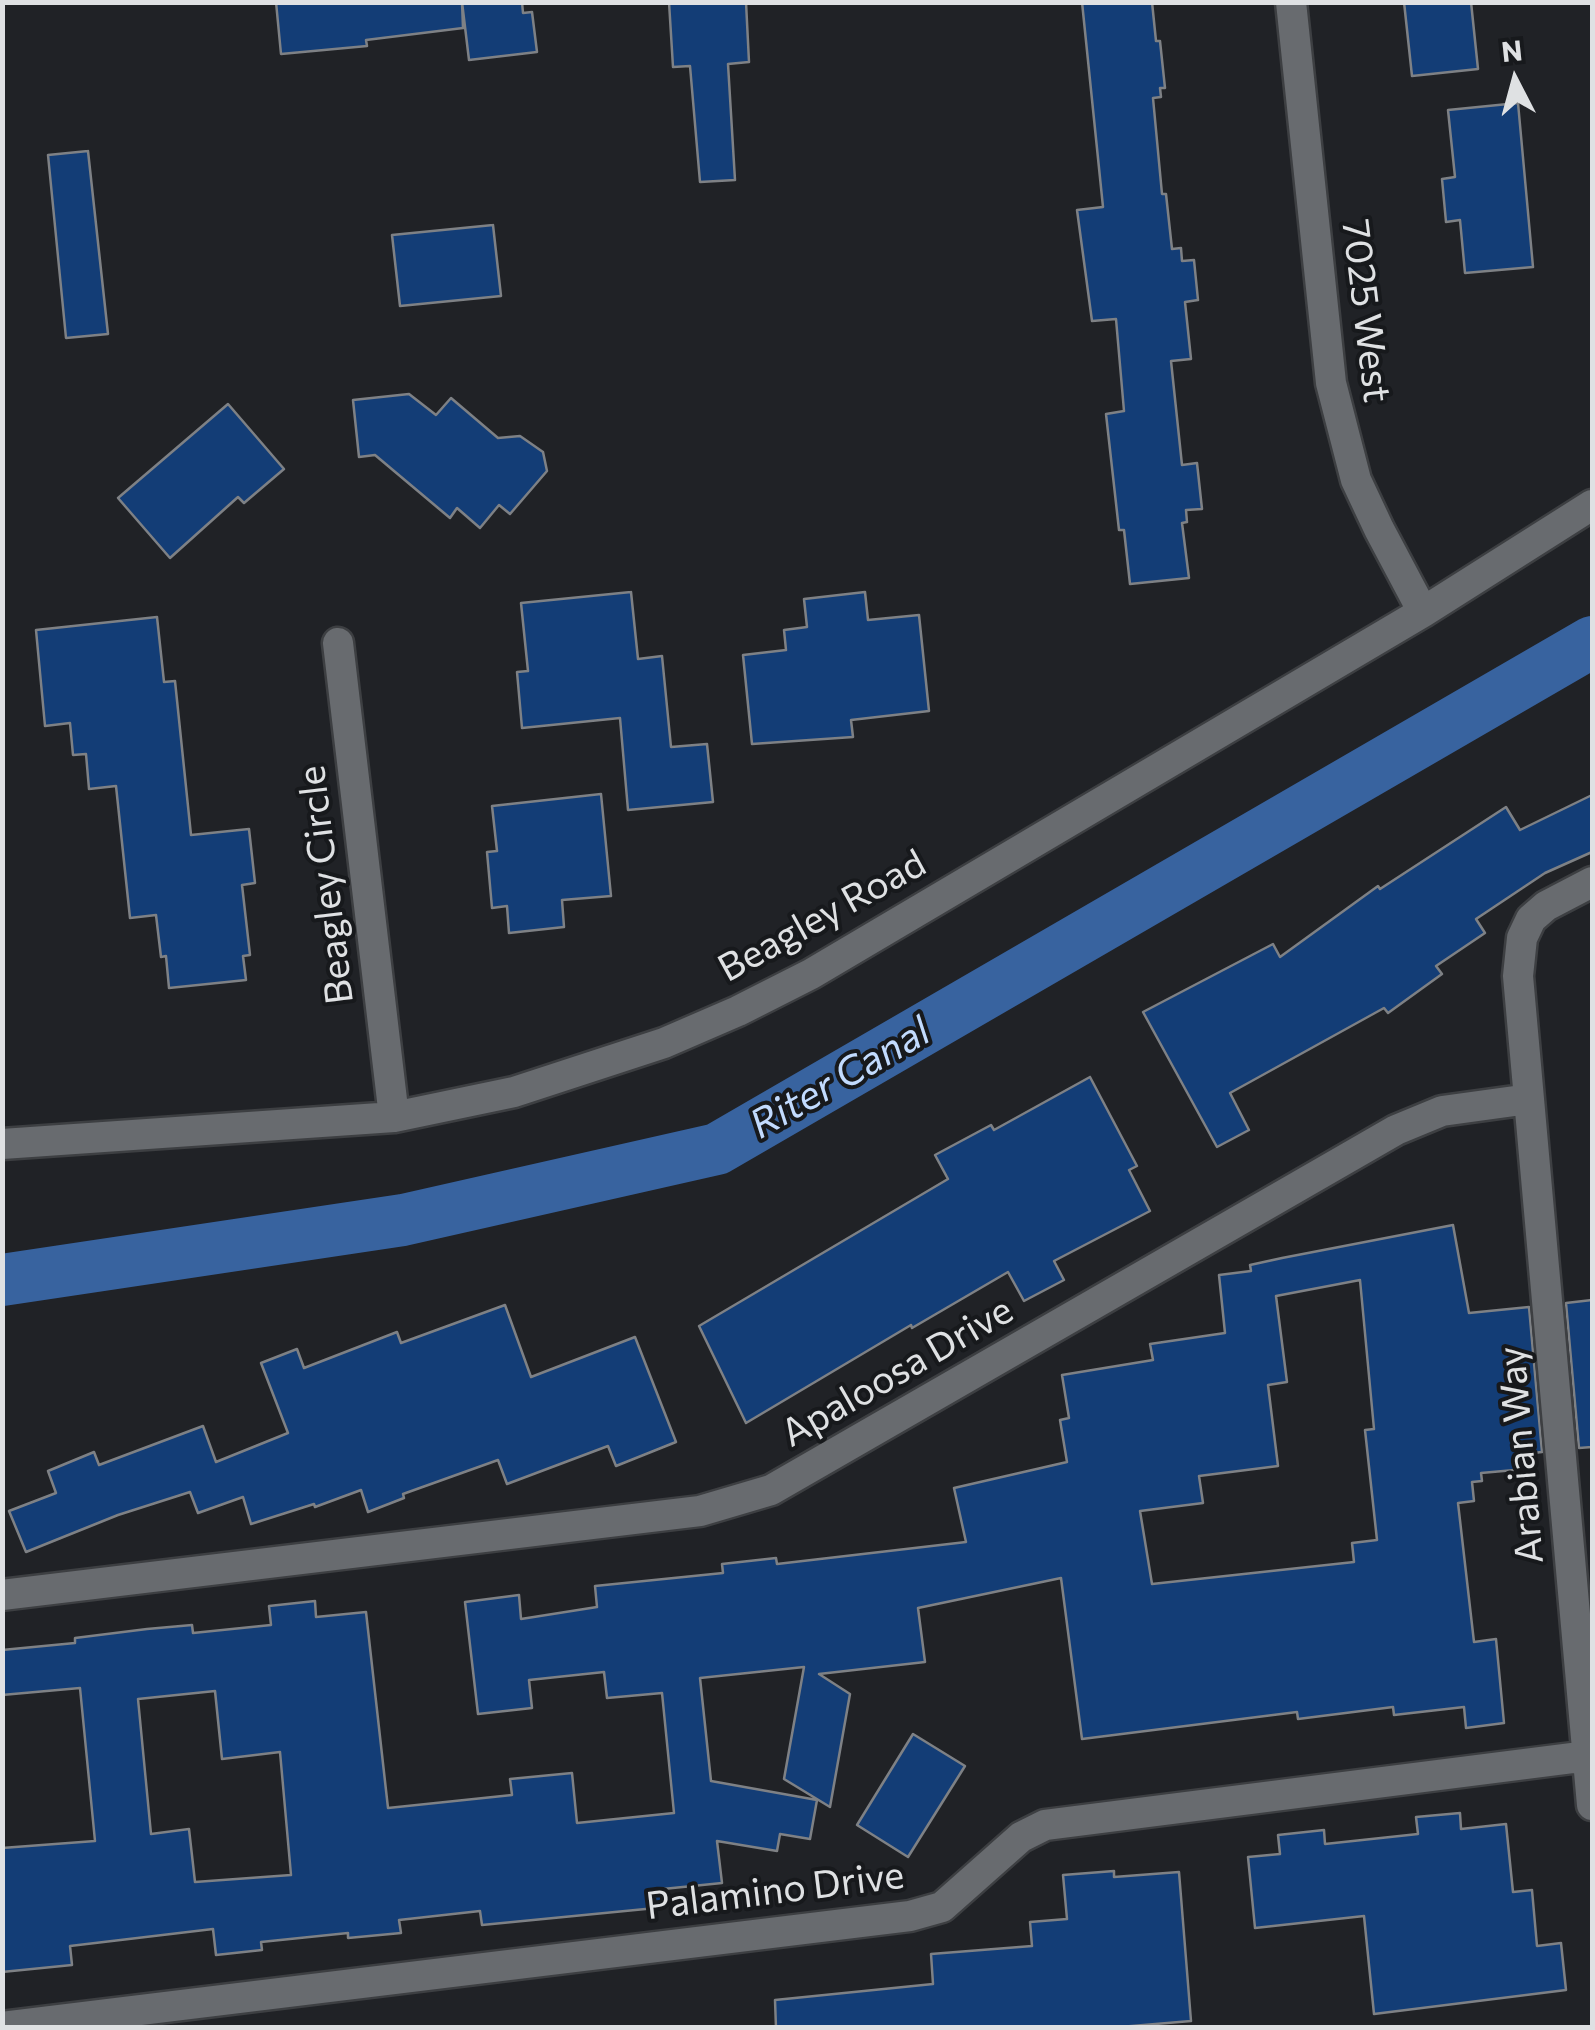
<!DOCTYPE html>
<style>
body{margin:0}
#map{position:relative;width:1595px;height:2030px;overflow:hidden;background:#202226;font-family:Commissioner,sans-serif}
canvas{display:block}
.frame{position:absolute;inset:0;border:5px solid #dfe1e3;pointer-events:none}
.north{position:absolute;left:1465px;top:30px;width:100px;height:100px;-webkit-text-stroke:8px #17191c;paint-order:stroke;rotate:354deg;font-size:28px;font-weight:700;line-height:40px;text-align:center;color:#dfe1e3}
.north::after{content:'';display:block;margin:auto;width:35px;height:45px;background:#dfe1e3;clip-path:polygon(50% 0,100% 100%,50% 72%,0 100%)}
</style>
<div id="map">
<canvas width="1595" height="2030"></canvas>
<div class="frame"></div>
<div class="north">N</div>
</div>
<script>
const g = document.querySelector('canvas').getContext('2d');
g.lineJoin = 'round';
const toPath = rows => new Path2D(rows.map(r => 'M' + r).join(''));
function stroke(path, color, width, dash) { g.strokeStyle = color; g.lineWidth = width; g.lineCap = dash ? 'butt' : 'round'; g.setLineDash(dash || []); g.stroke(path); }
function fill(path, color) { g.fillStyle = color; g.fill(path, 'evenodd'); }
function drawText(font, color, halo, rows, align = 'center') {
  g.font = font + ' Commissioner,sans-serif'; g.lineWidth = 8; g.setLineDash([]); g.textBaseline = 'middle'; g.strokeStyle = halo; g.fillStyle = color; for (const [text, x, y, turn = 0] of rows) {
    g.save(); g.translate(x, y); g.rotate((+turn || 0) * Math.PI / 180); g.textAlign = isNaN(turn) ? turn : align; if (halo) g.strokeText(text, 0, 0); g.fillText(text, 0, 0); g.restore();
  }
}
const canal = toPath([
 [2,1280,403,1220,717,1149,1592,642]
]);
const building = toPath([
 [276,2,462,2,463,28,366,40,367,46,281,54,276,2],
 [462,2,522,2,523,13,532,12,537,52,469,60,462,2],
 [669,2,746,2,749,62,728,64,735,180,700,182,690,66,673,67,669,2],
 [1082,2,1152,2,1156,41,1160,41,1165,88,1160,88,1161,97,1153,98,1162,194,1166,194,1172,249,1181,248,1182,261,1194,260,1198,300,1185,302,1191,359,1171,361,1182,465,1197,463,1202,509,1186,510,1187,522,1182,523,1189,578,1130,584,1124,530,1119,530,1106,414,1124,411,1116,319,1092,321,1077,210,1103,207,1082,2],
 [1404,2,1471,2,1478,69,1412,76,1404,2],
 [1518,103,1533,267,1465,273,1460,220,1446,222,1442,179,1455,177,1448,110,1518,103],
 [88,151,108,334,66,338,48,155,88,151],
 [493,225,501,296,400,306,392,235,493,225],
 [409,394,436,415,451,398,498,438,520,436,543,452,547,471,510,514,499,505,480,528,457,508,450,518,375,455,359,457,353,400,409,394],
 [228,404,284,469,244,503,238,497,170,558,118,498,228,404],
 [631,592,638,659,662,656,671,747,707,744,713,802,628,810,620,718,522,728,517,672,528,671,521,603,631,592],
 [865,592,868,620,919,615,929,711,851,720,853,737,752,744,743,655,786,650,784,630,807,627,804,599,865,592],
 [157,617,164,682,175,681,191,835,249,829,255,883,242,885,250,955,243,956,246,980,169,988,166,956,161,957,156,915,130,918,116,786,89,789,86,754,73,755,70,723,45,726,36,630,157,617],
 [601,794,611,896,562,900,564,927,509,933,507,906,492,908,487,852,497,851,492,806,601,794],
 [1592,795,1592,852,1545,873,1476,919,1485,933,1436,966,1442,974,1388,1013,1384,1008,1230,1093,1249,1130,1217,1147,1143,1012,1273,944,1280,957,1378,886,1380,889,1506,807,1520,830,1592,795],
 [1090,1077,1137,1166,1129,1170,1150,1211,1054,1261,1064,1280,1024,1301,1008,1272,912,1328,911,1325,746,1423,699,1326,948,1179,935,1155,991,1125,994,1130,1090,1077],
 [1453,1225,1469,1313,1529,1307,1542,1452,1524,1454,1526,1469,1481,1473,1482,1481,1472,1482,1474,1501,1458,1503,1474,1642,1496,1639,1504,1723,1466,1728,1464,1707,1394,1715,1393,1707,1298,1719,1297,1712,1082,1739,1061,1578,918,1608,925,1662,819,1674,850,1694,830,1807,784,1779,804,1667,700,1678,711,1781,817,1800,810,1839,780,1834,777,1851,717,1841,722,1883,663,1889,666,1907,482,1925,480,1911,399,1920,401,1933,348,1938,348,1933,261,1942,262,1950,216,1955,213,1929,70,1946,72,1965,2,1972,2,1848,95,1841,80,1688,2,1695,2,1650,75,1643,75,1638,147,1629,192,1625,193,1633,271,1625,269,1606,315,1601,316,1617,366,1612,388,1808,512,1795,510,1779,572,1773,577,1823,674,1813,662,1693,607,1698,604,1672,529,1680,532,1708,478,1714,465,1602,519,1595,521,1619,597,1607,595,1586,723,1573,722,1564,776,1558,777,1564,966,1542,954,1488,1067,1462,1060,1420,1069,1418,1062,1375,1153,1360,1150,1344,1225,1333,1219,1275,1251,1271,1250,1265,1282,1258,1453,1225],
 [1360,1280,1374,1429,1365,1430,1377,1540,1352,1543,1354,1562,1152,1584,1140,1511,1203,1503,1199,1476,1278,1466,1268,1385,1287,1382,1276,1296,1360,1280],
 [215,1691,222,1759,280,1752,291,1875,195,1882,189,1829,151,1834,138,1699,215,1691],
 [1592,1300,1592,1447,1579,1448,1566,1303,1592,1300],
 [505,1305,531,1377,635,1337,676,1442,616,1466,608,1446,507,1484,498,1460,403,1494,404,1498,368,1512,361,1490,315,1507,314,1504,251,1524,243,1497,198,1513,190,1492,118,1515,26,1552,9,1511,56,1493,48,1471,94,1452,99,1465,203,1426,216,1462,288,1433,261,1363,297,1349,304,1368,397,1332,401,1343,505,1305],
 [913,1734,965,1766,908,1857,857,1825,913,1734],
 [1460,1813,1461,1829,1506,1824,1513,1892,1532,1890,1537,1946,1561,1943,1566,1990,1374,2014,1364,1916,1255,1928,1248,1857,1280,1854,1278,1835,1324,1830,1325,1844,1418,1834,1416,1817,1460,1813],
 [1114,1871,1114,1877,1179,1872,1191,2021,1108,2028,776,2028,775,2000,933,1984,931,1954,1032,1946,1030,1922,1067,1919,1063,1875,1114,1871]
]);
const minor = toPath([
 [1291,2,1331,383,1356,480,1379,529,1423,612],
 [338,643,394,1117],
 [1529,1099,1592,1805],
 [2,1144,394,1117,514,1092,664,1043,738,1011,811,974,1423,612,1592,505],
 [2,1595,700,1511,771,1490,1396,1130,1442,1111,1529,1099,1518,976,1522,938,1531,919,1546,906,1592,882],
 [2,2027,910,1916,942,1907,1021,1837,1045,1825,1588,1756]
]);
const streetNames = [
 ["7025 West",1366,311,83],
 ["Beagley Circle",326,885,-97],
 ["Beagley Road",822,916,-29],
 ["Apaloosa Drive",897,1372,-30],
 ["Arabian Way",1521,1455,-95],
 ["Palamino Drive",775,1891,-7]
];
const waterNames = [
 ["Riter Canal",840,1078,-30]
];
stroke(canal, '#38639f', 52);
fill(building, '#133d76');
stroke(building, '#7e8185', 2.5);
stroke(minor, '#3d3f42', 35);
stroke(minor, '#686b6f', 30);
drawText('38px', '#dfe1e3', '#17191c', streetNames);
drawText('italic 40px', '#c2dbfe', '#17191c', waterNames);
</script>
